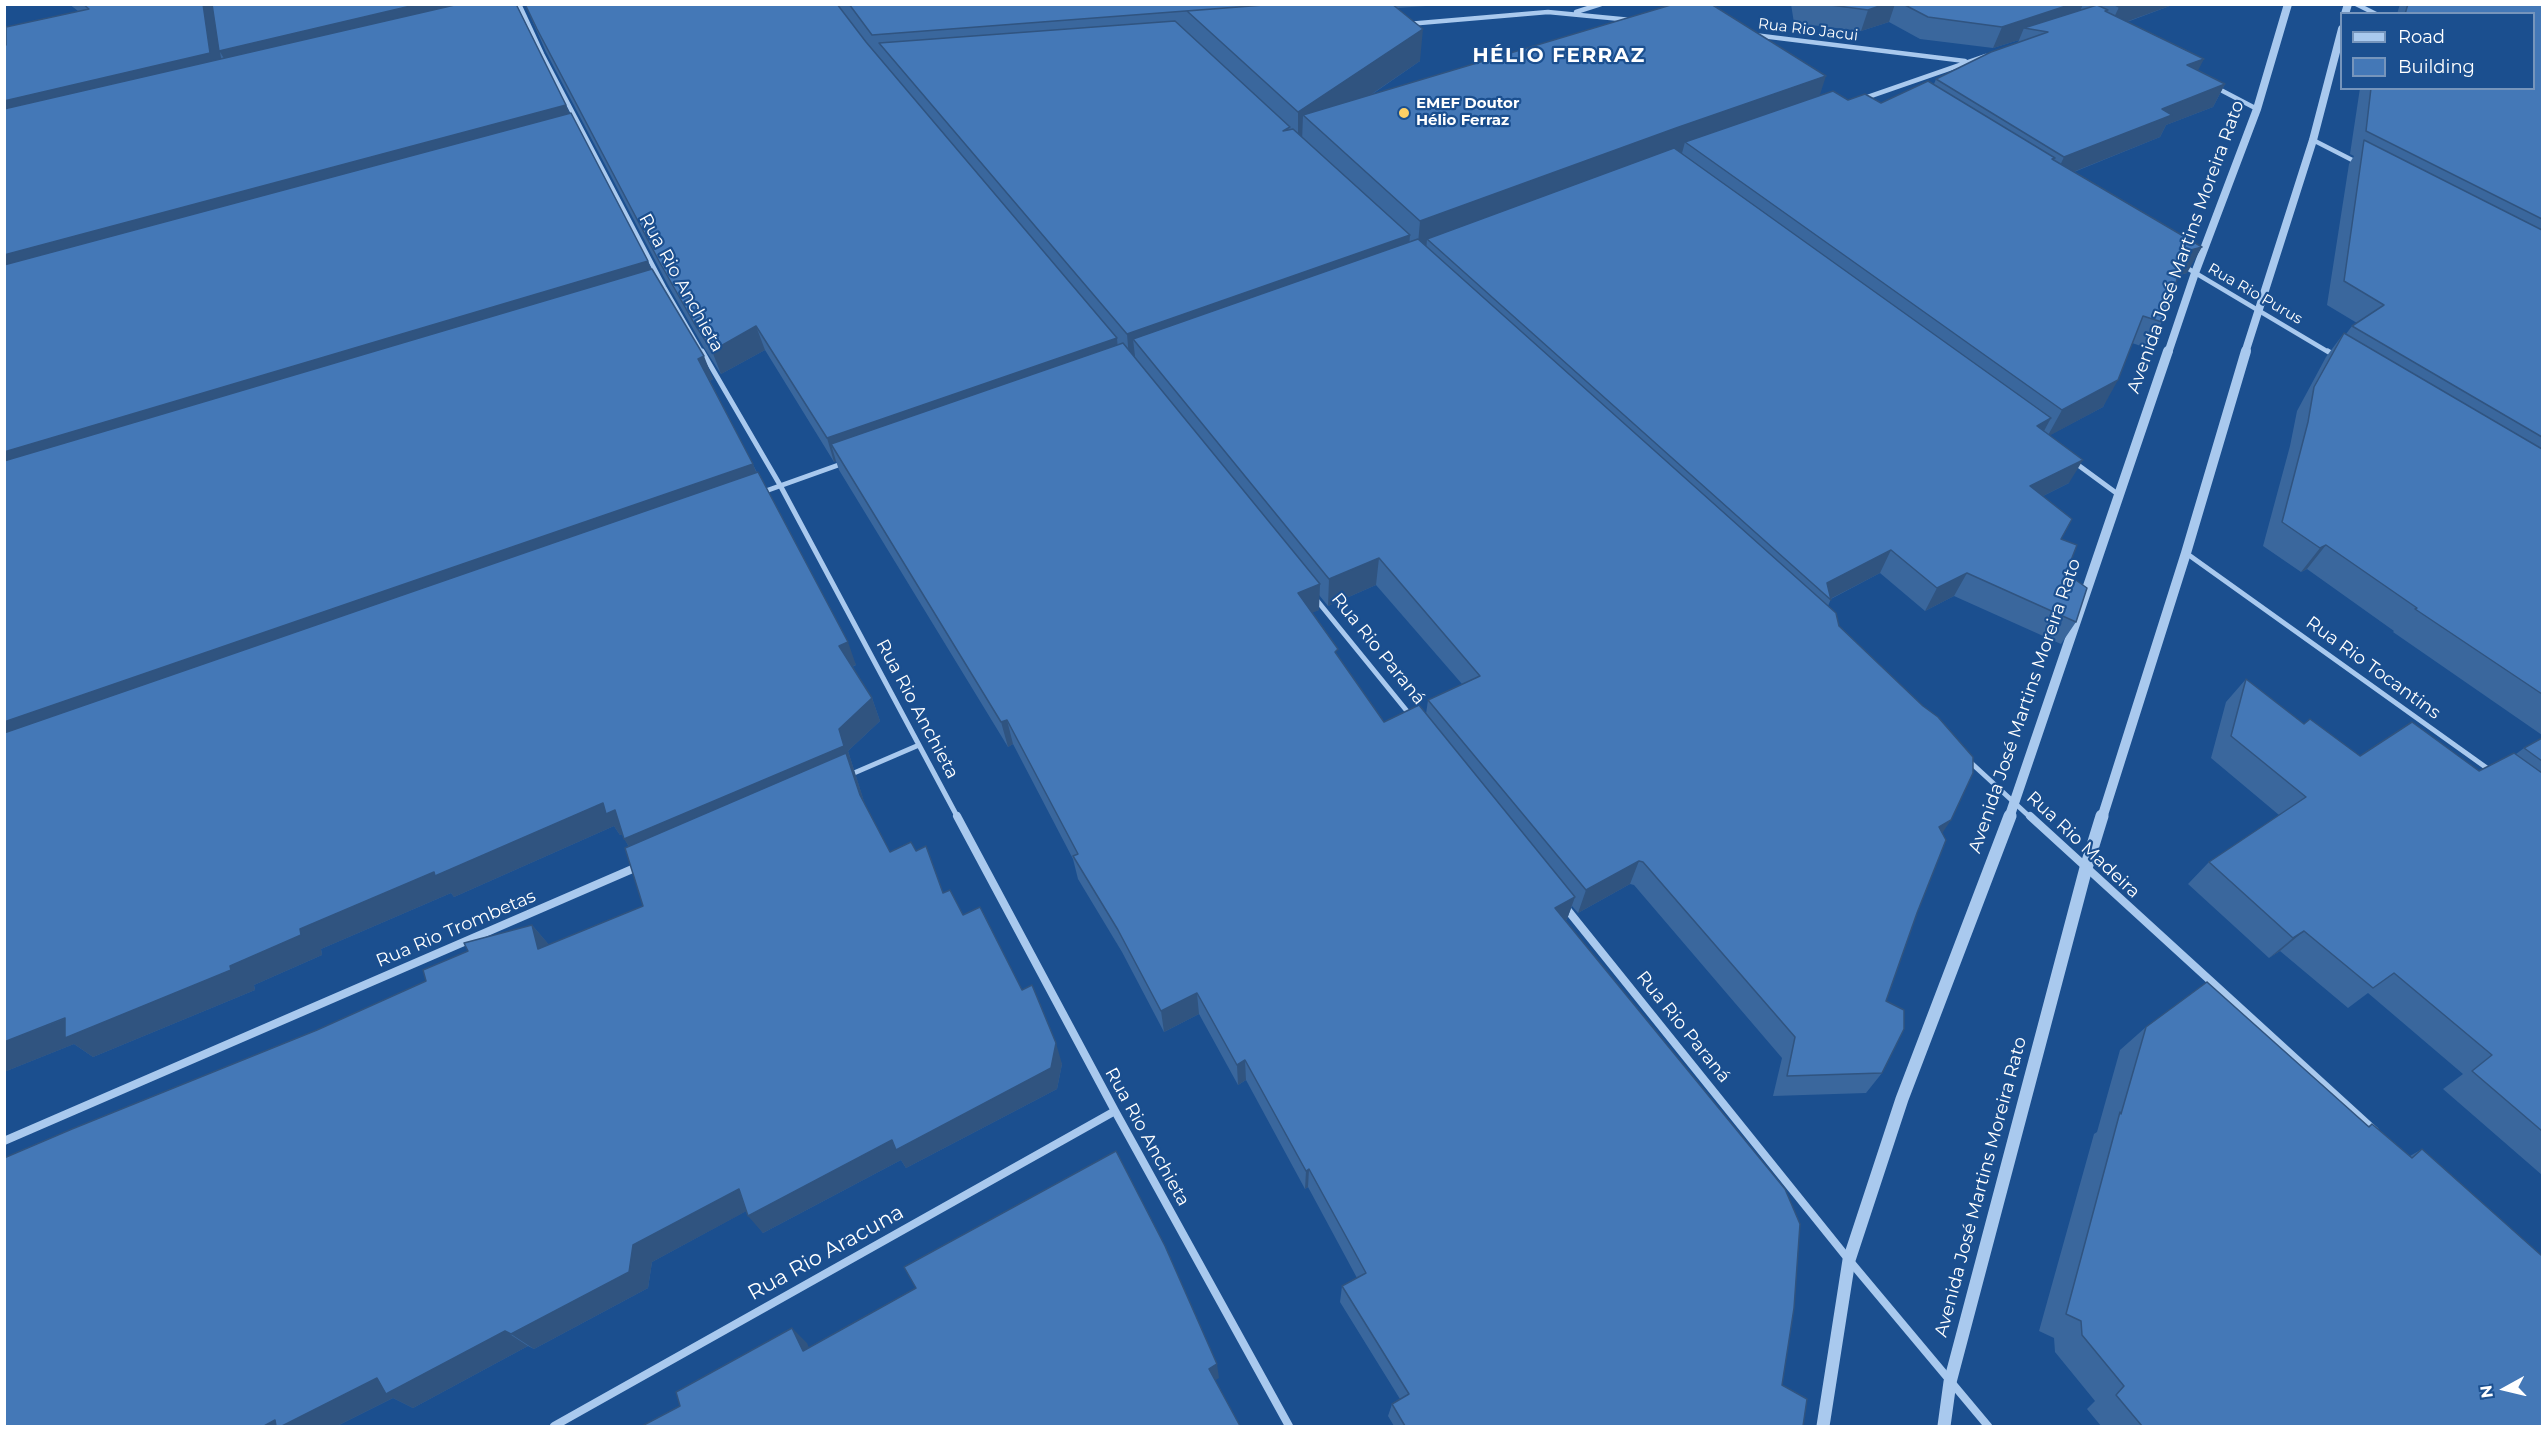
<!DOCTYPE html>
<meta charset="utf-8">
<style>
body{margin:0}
#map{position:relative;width:2547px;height:1431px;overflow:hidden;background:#1b4f8f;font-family:Montserrat,sans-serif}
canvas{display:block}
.frame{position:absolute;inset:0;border:6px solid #fff;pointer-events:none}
.legend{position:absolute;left:2340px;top:12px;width:195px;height:78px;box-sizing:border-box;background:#1b4f8f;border:2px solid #7695bc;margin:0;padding:8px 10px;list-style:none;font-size:18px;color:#fff}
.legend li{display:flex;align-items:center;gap:12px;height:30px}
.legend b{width:30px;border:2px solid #7695bc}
.north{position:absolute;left:2475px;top:1359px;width:60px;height:60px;-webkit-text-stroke:4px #1b4f8f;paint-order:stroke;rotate:262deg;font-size:16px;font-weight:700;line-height:24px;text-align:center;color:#fff}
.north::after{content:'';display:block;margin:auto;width:21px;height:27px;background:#fff;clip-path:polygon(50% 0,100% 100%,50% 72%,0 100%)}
</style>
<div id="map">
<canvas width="2547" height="1431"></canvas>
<div class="frame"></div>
<ul class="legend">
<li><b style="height:8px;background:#a9c9ee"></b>Road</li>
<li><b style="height:16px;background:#4478b7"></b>Building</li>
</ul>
<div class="north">N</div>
</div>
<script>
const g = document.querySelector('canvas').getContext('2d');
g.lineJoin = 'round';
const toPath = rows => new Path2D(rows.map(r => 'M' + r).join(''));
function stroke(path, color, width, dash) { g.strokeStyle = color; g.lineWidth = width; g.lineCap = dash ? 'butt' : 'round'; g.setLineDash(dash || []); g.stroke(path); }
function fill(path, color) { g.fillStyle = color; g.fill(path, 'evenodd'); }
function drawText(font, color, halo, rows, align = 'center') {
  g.font = font + ' Montserrat,sans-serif'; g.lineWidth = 4.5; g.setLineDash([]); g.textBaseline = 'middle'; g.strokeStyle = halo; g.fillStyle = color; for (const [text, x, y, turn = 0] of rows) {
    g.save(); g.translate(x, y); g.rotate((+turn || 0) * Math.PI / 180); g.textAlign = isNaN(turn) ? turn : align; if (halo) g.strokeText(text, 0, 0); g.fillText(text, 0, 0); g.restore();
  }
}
const minorFar2 = toPath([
 [519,4,542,54,664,287,702,353],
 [2356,4,2376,14],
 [1576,12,1601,4],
 [1408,24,1548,12,1631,20],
 [1754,35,1965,61],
 [2215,87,2257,109],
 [1862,99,1986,56],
 [2313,140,2358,163],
 [2182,265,2330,353]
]);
const minorFar1 = toPath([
 [702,351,780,485,958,818],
 [2328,351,2336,356],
 [2074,462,2119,495],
 [760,493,844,463],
 [2186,553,2491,771],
 [1315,598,1411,716],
 [1968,760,2031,818],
 [847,776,919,745]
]);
const minor = toPath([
 [957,816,1115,1111,1289,1426],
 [2030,816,2375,1131],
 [1566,908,1849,1260,1988,1426],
 [4,1141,637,867],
 [554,1426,1115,1111]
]);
const tertiaryFar2 = toPath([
 [2345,14,2348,4],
 [2168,353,2195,273,2257,109,2288,4],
 [2245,353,2313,140,2342,29]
]);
const tertiaryFar1 = toPath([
 [2009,818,2168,351],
 [2102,818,2186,553,2246,351]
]);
const tertiary = toPath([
 [1823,1426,1849,1260,1902,1099,2010,816],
 [1944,1426,1950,1382,2086,868,2102,816]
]);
const wall = toPath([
 [69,4,516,4,570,114,648,261,651,269,713,379,710,381,856,665,852,667,872,698,880,721,848,751,865,805,890,852,943,893,963,915,1022,990,1062,1064,1057,1089,906,1168,901,1160,763,1233,746,1211,652,1262,648,1288,534,1349,528,1346,413,1408,393,1398,337,1426,4,1426,317,1030,426,981,532,925,549,945,643,906,629,847,622,834,620,835,614,826,454,897,451,893,321,949,322,955,254,985,255,990,93,1057,74,1044,4,1072,4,45,78,11],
 [525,4,1455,4,1397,8,1420,61,1371,95,1820,95,1848,100,1881,103,1934,84,1936,79,2018,42,2019,40,1993,48,1920,39,1889,22,1861,31,1794,23,1791,4,2175,4,2127,22,2198,71,2225,84,2213,107,2166,125,2160,137,2074,172,2187,273,2179,275,2162,322,2147,348,2132,343,2103,407,2050,435,2069,483,2043,496,2061,539,2066,573,2076,622,2061,644,1954,596,1925,611,1880,573,1831,599,1828,606,1942,833,1917,913,1886,1001,1882,1073,1866,1093,1773,1096,1782,1058,1634,885,1630,884,1578,913,1572,906,1567,919,1565,921,1782,1385,1803,1426,1394,1426,1388,1416,1392,1404,1400,1399,1340,1302,1342,1286,1357,1278,1308,1187,1305,1189,1246,1080,1238,1085,1199,1014,1164,1032,1122,952,1078,879,1073,859,1013,744,1008,747,839,470,836,461,834,462,765,350,721,374,703,346,668,285,546,52],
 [1376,585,1462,684,1428,700,1426,714,1384,722,1338,656,1312,612,1319,610,1319,595,1328,606],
 [2400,4,2542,4,2542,735,2393,632,2394,631,2307,569,2301,572,2263,546,2290,446,2297,411,2326,357,2344,333,2346,334,2352,326,2357,323,2327,305,2349,164,2354,156,2350,154,2360,88,2534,88,2534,14,2397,14],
 [2246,679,2304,724,2360,756,2479,771,2516,754,2524,748,2542,738,2542,1175,2443,1089,2463,1074,2368,993,2348,1008,2280,951,2269,958,2188,884,2209,862,2279,815,2211,758,2226,702],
 [2146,1027,2369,1126,2372,1124,2410,1156,2422,1149,2542,1426,2101,1426,2087,1409,2095,1401,2055,1352,2054,1338,2039,1331,2094,1134,2097,1132,2120,1050]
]);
const shadedWall = toPath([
 [203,4,516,4,233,73,220,52,224,75,4,128,4,101],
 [1885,4,1895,4,1889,22,1861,31,1868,10],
 [2072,4,2083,4,2076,22,2024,28,2019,40,1993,48,2002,27],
 [2126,4,2175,4,2109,28,2119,7],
 [1423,29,1420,61,1319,130,1303,115,1302,142,1298,145,1298,112],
 [2204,59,2192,82,2187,65],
 [1826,76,1815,110,1685,142,1681,157,1427,239,1426,252,1417,255,1420,221,1676,128],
 [2225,84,2213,107,2166,125,2160,137,2053,180,2064,157,2162,109],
 [566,105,576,128,4,284,4,255],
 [1410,235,1408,259,1133,339,1135,356,1129,358,1127,334],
 [2202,247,2187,273,2172,277,2187,251],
 [648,261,657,284,4,482,4,452],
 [756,326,765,350,721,374,712,351],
 [1117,338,1119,362,831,444,836,461,834,462,827,438],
 [704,356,713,379,707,383,698,359],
 [2118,380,2103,407,2047,437,2062,410],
 [2051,418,2038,442,2037,426],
 [2083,460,2069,483,2017,509,2030,486],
 [753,464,762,487,4,754,4,722],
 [2326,545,2307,569,2301,572,2320,548],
 [1891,550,1880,573,1830,599,1827,583],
 [1379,558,1376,585,1328,606,1329,579],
 [1967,573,1954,596,1925,611,1937,588],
 [1320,584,1319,610,1298,619,1298,593],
 [848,642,856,665,847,668,839,646],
 [872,698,880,721,848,751,870,820,638,860,624,839,839,729],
 [1007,720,1013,744,1008,747,1001,722],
 [603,803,615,810,629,832,620,835,614,826,454,897,451,893,321,949,322,955,254,985,255,990,93,1057,74,1044,4,1072,4,1042,300,929,434,872],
 [1951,820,1935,844,1939,827],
 [1639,861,1630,884,1578,913,1586,890],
 [1575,897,1567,919,1548,930,1555,908],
 [532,925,551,947,538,949],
 [2304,931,2280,951,2269,958,2293,938],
 [1197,993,1199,1014,1164,1032,1161,1011],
 [1056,1043,1062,1064,1057,1089,906,1168,901,1160,763,1233,748,1216],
 [1245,1060,1246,1080,1238,1085,1237,1065],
 [1309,1169,1308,1187,1305,1189,1306,1171],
 [739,1189,754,1207,652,1262,648,1288,534,1349,511,1334,633,1245],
 [792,1328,807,1343,817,1366,803,1351],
 [505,1331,528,1346,413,1408,393,1398,337,1426,264,1426,275,1420,377,1378],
 [1217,1364,1219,1378,1211,1383,1209,1369]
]);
const building = toPath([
 [83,4,203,4,210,53,4,101,4,45,6,45,6,27,89,9,83,4],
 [212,4,419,4,219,51,212,4],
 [459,4,516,4,566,105,4,255,4,109,459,4],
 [525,4,837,4,866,42,1117,338,827,438,756,326,712,351,694,323,659,261,537,29,525,4],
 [849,4,1277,4,872,35,849,4],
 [1277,4,1392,4,1423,29,1298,112,1187,11,1277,4],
 [1674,4,1711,4,1826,76,1676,128,1420,221,1303,115,1674,4],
 [1823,4,1885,4,1868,10,1823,4],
 [1903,4,2072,4,2002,27,1928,17,1903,4],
 [2113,4,2126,4,2119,7,2113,4],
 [2408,4,2542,4,2542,219,2366,131,2371,88,2534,88,2534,14,2405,14,2408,4],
 [2097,5,2108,10,2105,11,2204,59,2187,65,2225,84,2162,109,2172,115,2064,157,1936,79,1991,52,2048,32,2024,28,2097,5],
 [1175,21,1290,127,1283,131,1293,129,1410,235,1127,334,879,43,1175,21],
 [1928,81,2055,158,2052,159,2202,247,2187,251,2162,322,2143,316,2118,380,2062,410,1685,142,1833,91,1848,100,1865,94,1881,103,1928,81],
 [571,113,648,261,4,452,4,265,571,113],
 [2364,140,2542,230,2542,437,2352,326,2384,305,2344,281,2364,140],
 [1674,148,2051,418,2037,426,2083,460,2030,486,2072,519,2061,539,2077,545,2066,573,2087,588,2076,622,1967,573,1937,588,1891,550,1827,583,1831,600,1427,239,1674,148],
 [1418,239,1836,613,1839,626,1923,706,1938,717,1973,757,1973,773,1951,820,1939,827,1946,840,1917,913,1886,1001,1904,1010,1904,1029,1882,1073,1787,1076,1795,1037,1643,862,1639,861,1586,890,1428,700,1480,676,1379,558,1329,579,1133,339,1418,239],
 [652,269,704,356,698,359,753,464,4,722,4,461,652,269],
 [2344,333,2542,449,2542,694,2415,609,2417,608,2326,545,2320,548,2282,522,2308,422,2314,387,2344,333],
 [1123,343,1320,584,1298,593,1338,649,1335,652,1384,722,1419,705,1575,897,1555,908,1785,1189,1800,1224,1794,1308,1782,1385,1807,1399,1803,1426,1405,1426,1392,1404,1409,1394,1342,1286,1366,1273,1309,1169,1306,1171,1245,1060,1237,1065,1197,993,1161,1011,1118,930,1073,856,1078,854,1007,720,1001,722,831,444,1123,343],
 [758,472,848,642,839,646,872,698,839,729,844,746,624,839,615,810,606,814,603,803,435,876,434,872,300,929,301,935,230,966,231,970,65,1038,65,1018,4,1042,4,733,758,472],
 [2246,679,2304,724,2310,719,2360,756,2412,722,2479,771,2514,753,2542,773,2542,1131,2472,1071,2492,1055,2394,973,2373,988,2304,931,2293,938,2209,862,2306,797,2231,736,2246,679],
 [2542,738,2542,761,2524,748,2542,738],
 [846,753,860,795,890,852,911,842,916,851,926,846,943,893,950,890,963,915,980,907,1022,990,1032,985,1056,1043,1051,1068,896,1150,892,1140,748,1216,739,1189,633,1245,629,1272,511,1334,505,1331,386,1394,377,1378,282,1426,276,1426,275,1420,264,1426,4,1426,4,1158,72,1129,317,1030,426,981,423,970,468,951,464,943,532,925,538,949,643,906,625,848,846,753],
 [2207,982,2369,1127,2372,1124,2412,1158,2422,1149,2542,1256,2542,1426,2142,1426,2116,1395,2124,1386,2082,1335,2081,1321,2066,1314,2120,1112,2121,1114,2146,1027,2207,982],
 [1116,1151,1165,1246,1217,1364,1209,1369,1240,1426,642,1426,680,1406,676,1392,792,1328,803,1351,916,1288,904,1267,1116,1151]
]);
const markers = [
 [1404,113,6,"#ffd166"]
];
const farStreetnames = [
 ["Rua Rio Jacui",1808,30,7],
 ["Rua Rio Purus",2255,294,30]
];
const farPoinames = [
 ["EMEF Doutor",1416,104],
 ["Hélio Ferraz",1416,121]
];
const streetNames = [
 ["Avenida José Martins Moreira Rato",2186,247,-70],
 ["Rua Rio Anchieta",681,283,61],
 ["Rua Rio Paraná",1378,649,51],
 ["Rua Rio Tocantins",2373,668,36],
 ["Avenida José Martins Moreira Rato",2025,706,-71],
 ["Rua Rio Anchieta",917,709,62],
 ["Rua Rio Madeira",2083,845,43],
 ["Rua Rio Trombetas",456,929,-23],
 ["Rua Rio Paraná",1683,1027,51],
 ["Rua Rio Anchieta",1147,1137,61],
 ["Avenida José Martins Moreira Rato",1981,1187,-75]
];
const farDistrictnames = [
 ["HÉLIO FERRAZ",1559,56]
];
const nearStreetnames = [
 ["Rua Rio Aracuna",826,1253,-29]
];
stroke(minorFar2, '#a9c9ee', 4.5);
stroke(minorFar1, '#a9c9ee', 5);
stroke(minor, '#a9c9ee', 8);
stroke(tertiaryFar2, '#a9c9ee', 8);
stroke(tertiaryFar1, '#a9c9ee', 10);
stroke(tertiary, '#a9c9ee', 13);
fill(wall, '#3a679d');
fill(shadedWall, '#305480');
fill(building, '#4478b7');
stroke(building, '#305480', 1.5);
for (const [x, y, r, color] of markers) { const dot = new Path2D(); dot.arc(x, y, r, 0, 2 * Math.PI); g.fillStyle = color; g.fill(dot); stroke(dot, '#1b4f8f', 2); }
drawText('15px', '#fff', '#1b4f8f', farStreetnames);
drawText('bold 15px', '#fff', '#1b4f8f', farPoinames, 'left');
drawText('18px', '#fff', '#1b4f8f', streetNames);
g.letterSpacing = '1.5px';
drawText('bold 20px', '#fff', '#1b4f8f', farDistrictnames);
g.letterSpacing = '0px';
drawText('21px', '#fff', '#1b4f8f', nearStreetnames);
</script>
